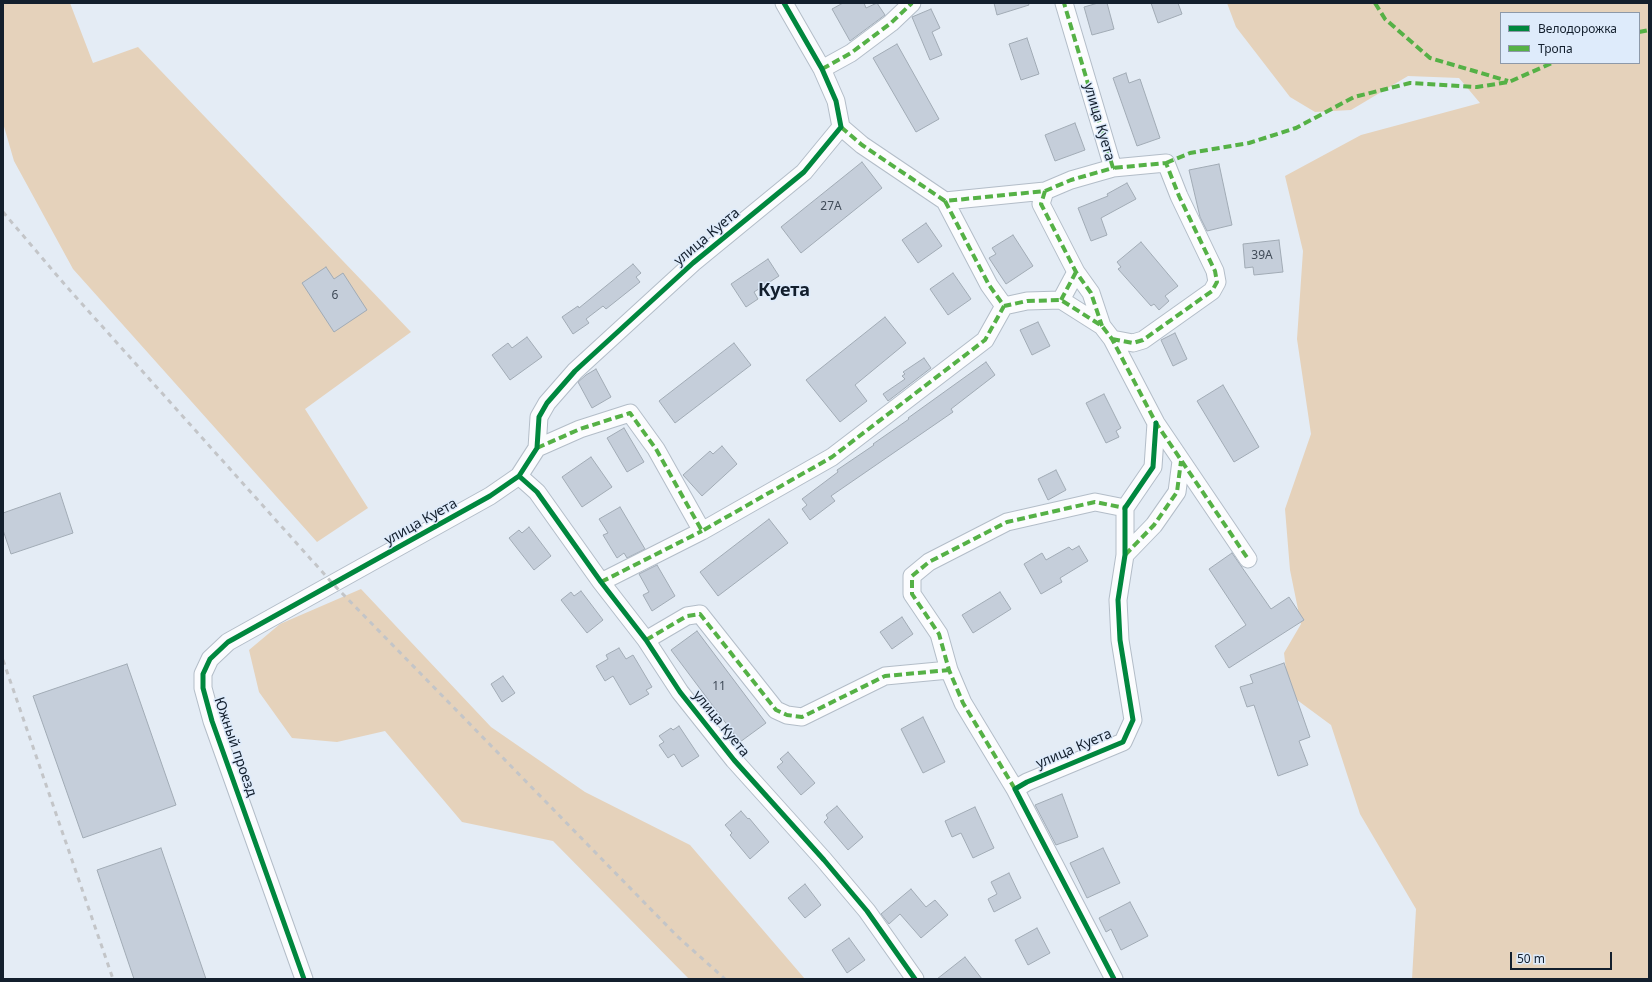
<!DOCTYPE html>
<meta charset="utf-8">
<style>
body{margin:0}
#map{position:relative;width:1652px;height:982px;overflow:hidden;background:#e4ecf5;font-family:"Noto Sans",sans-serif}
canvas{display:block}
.frame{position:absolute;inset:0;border:4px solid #131f2d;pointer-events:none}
.legend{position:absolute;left:1500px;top:12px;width:140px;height:52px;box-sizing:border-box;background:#deebfb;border:1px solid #8d99a9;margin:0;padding:5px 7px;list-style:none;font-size:12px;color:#131f2d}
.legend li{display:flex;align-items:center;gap:8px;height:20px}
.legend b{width:20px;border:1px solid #8d99a9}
.scale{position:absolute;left:1510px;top:952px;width:102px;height:18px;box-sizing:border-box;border:2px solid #131f2d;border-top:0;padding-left:5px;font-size:12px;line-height:14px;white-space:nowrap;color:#131f2d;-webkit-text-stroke:3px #deebfb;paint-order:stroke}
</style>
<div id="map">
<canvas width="1652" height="982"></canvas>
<div class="frame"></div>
<ul class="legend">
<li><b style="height:5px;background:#00873e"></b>Велодорожка</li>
<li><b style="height:5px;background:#55b146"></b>Тропа</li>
</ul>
<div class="scale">50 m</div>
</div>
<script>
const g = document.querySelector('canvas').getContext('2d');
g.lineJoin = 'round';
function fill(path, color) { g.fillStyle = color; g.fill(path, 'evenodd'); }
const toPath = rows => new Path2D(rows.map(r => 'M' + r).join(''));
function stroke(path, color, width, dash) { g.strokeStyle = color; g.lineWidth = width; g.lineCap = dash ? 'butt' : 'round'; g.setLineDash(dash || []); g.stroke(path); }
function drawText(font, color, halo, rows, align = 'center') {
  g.font = font + ' "Noto Sans",sans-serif'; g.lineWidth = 3; g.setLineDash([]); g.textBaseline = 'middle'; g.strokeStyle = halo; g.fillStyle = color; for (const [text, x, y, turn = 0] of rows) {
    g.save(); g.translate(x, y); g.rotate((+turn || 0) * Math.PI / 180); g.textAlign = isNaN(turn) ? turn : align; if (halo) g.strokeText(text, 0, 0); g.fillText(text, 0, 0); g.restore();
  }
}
const green = toPath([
 [3,3,70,3,93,63,138,47,411,332,305,409,368,508,317,542,73,269,14,161,3,123],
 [1227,3,1649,3,1649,979,1412,979,1416,909,1360,814,1331,725,1289,694,1284,653,1301,624,1290,570,1285,509,1311,434,1297,339,1303,251,1285,176,1361,135,1480,103,1459,78,1408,76,1351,110,1315,112,1290,97,1236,27],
 [1501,13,1639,13,1639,63,1501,63],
 [361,589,491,727,585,792,690,845,805,979,689,979,553,841,462,822,385,731,337,742,292,738,259,692,249,650,280,624]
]);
const building = toPath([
 [843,3,864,3,866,8,877,3,885,15,850,41,832,9,843,3],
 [994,3,1028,3,1029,5,997,15,994,3],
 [1098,3,1107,3,1114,29,1092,35,1084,7,1098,3],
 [1151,3,1178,3,1182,14,1158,23,1151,3],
 [931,9,940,28,932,32,942,55,930,60,912,17,931,9],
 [1027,38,1039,74,1021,80,1009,44,1027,38],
 [897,44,939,119,916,132,873,58,897,44],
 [1126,73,1129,83,1140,79,1160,138,1137,146,1113,78,1126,73],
 [1075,123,1085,150,1055,161,1045,135,1075,123],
 [862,162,882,188,801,253,781,227,862,162],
 [1219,164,1232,225,1207,231,1200,217,1189,170,1219,164],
 [1127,183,1136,199,1101,218,1107,235,1091,241,1078,208,1108,196,1107,194,1127,183],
 [926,223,942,246,918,263,902,240,926,223],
 [1013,235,1033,266,1006,284,989,258,996,254,992,248,1013,235],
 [1279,240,1283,272,1254,275,1253,267,1245,268,1243,244,1279,240],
 [1141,242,1178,286,1165,296,1169,301,1159,310,1154,304,1151,306,1118,269,1121,267,1117,262,1141,242],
 [768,259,779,276,754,292,758,299,746,307,731,284,768,259],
 [633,264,641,273,636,277,640,282,606,309,603,306,586,319,589,323,573,334,562,317,578,306,579,308,633,264],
 [326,267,334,279,343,273,367,310,334,332,302,283,326,267],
 [953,273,971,299,948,315,930,289,953,273],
 [885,317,906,343,855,385,867,401,840,422,806,380,885,317],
 [1038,322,1050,346,1032,355,1020,330,1038,322],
 [1175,333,1187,359,1173,366,1161,340,1175,333],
 [527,337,542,357,510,380,492,355,508,343,512,348,527,337],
 [734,343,751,365,675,423,659,401,734,343],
 [924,358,931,368,888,401,883,394,905,379,902,376,905,374,903,372,924,358],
 [986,362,995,375,951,409,953,412,831,496,835,501,810,520,802,509,807,505,802,499,838,472,837,470,874,445,873,444,909,419,908,418,986,362],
 [596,369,611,397,592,408,578,382,586,375,596,369],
 [1223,385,1259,447,1234,462,1197,401,1223,385],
 [1104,394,1121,428,1116,431,1119,437,1106,443,1086,403,1104,394],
 [624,428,644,462,627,472,607,438,624,428],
 [722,446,737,464,702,496,683,475,710,451,713,454,722,446],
 [591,457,612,487,582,507,562,477,591,457],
 [1056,470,1066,490,1048,500,1038,479,1056,470],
 [60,493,73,533,11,554,3,530,3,513,60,493],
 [620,507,645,549,627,558,624,553,617,558,603,535,608,533,599,519,620,507],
 [769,519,788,543,718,596,700,572,769,519],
 [529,527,551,556,534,570,509,538,519,530,522,533,529,527],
 [1079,546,1088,561,1060,578,1062,582,1041,594,1024,564,1042,553,1046,560,1069,547,1072,550,1079,546],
 [1232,553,1271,609,1289,597,1304,620,1229,668,1215,646,1246,625,1209,569,1232,553],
 [657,565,675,596,652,611,643,595,649,592,639,574,657,565],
 [581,591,603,620,587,633,561,600,571,592,574,596,581,591],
 [1000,592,1011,609,973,633,962,615,1000,592],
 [902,617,913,634,892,649,880,632,902,617],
 [697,631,766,723,740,742,671,650,697,631],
 [619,648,626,659,633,655,652,687,646,690,649,694,630,705,613,676,605,681,596,666,608,659,606,655,619,648],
 [1284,663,1310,737,1299,741,1308,765,1278,776,1254,705,1247,707,1240,687,1253,683,1250,675,1284,663],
 [127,664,176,805,83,838,33,696,127,664],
 [503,676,515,693,502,702,491,684,503,676],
 [923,717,945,762,923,773,901,729,923,717],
 [679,726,699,756,682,767,674,754,668,758,659,745,664,742,659,736,671,728,673,730,679,726],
 [788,752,815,783,801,795,777,767,783,762,780,759,788,752],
 [1062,794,1078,837,1056,845,1035,805,1062,794],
 [837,806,863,837,848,850,824,822,828,818,826,815,837,806],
 [975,807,994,848,973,858,961,833,952,837,945,821,975,807],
 [741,811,748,819,749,818,769,842,750,859,730,835,732,833,725,825,741,811],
 [161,848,206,979,134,979,97,870,161,848],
 [1103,848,1120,883,1087,898,1070,863,1103,848],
 [1009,873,1021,898,994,912,988,899,997,894,991,882,1009,873],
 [805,884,821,905,805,918,788,898,805,884],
 [911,889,926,907,935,900,948,915,921,938,900,914,889,924,881,914,911,889],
 [1130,902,1148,936,1121,950,1111,929,1106,932,1099,918,1130,902],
 [1037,928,1050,953,1028,965,1015,940,1037,928],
 [849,938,865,960,847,973,832,950,849,938],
 [965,957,982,979,937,979,965,957]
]);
const minor = toPath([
 [822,69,851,53,891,23,912,3],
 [841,127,862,145,945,201,1045,191,1071,180,1113,168,1064,3],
 [1045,191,1041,204,1076,272,1091,293,1102,326],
 [945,201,989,285,1004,306,1027,301,1061,300,1102,326,1112,339,1156,423,1248,559],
 [1061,300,1076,272],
 [1112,339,1133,343,1143,340,1212,291,1217,282,1215,271,1179,196,1166,163,1113,168],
 [537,448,580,429,630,413,656,449,702,531,832,457,985,340,1004,306],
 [519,476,537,492,601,582,646,640,680,692,734,760,824,860,867,911,915,979],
 [1125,555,1154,525,1177,492,1181,461],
 [601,582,702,531],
 [646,640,687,616,700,614,776,710,787,715,802,717,885,676,949,670],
 [1015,789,963,703,949,670,939,634,912,594,912,576,929,562,1007,522,1095,502,1125,508],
 [304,979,212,721,203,688,203,674,210,659,228,642,490,496,519,476,537,448,539,417,547,403,575,371,693,263,804,172,841,127,836,101,822,69,784,3],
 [1114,979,1015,789,1027,782,1123,742,1133,720,1120,640,1118,600,1125,555,1125,508,1153,467,1156,423]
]);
const rail = toPath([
 [3,212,66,286,334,585,677,936,725,979],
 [3,660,113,979]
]);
const quiet = toPath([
 [1375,3,1385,19,1430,58,1508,81],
 [1639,32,1649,30],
 [822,69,851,53,891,23,912,3],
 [841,127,862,145,945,201,1045,191,1071,180,1113,168,1064,3],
 [1166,163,1190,153,1249,143,1296,128,1354,97,1410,83,1477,87,1509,82,1552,63],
 [1045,191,1041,204,1076,272,1091,293,1102,326],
 [945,201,989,285,1004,306,1027,301,1061,300,1102,326,1112,339,1156,423,1248,559],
 [1061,300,1076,272],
 [1112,339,1133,343,1143,340,1212,291,1217,282,1215,271,1179,196,1166,163,1113,168],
 [537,448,580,429,630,413,656,449,702,531,832,457,985,340,1004,306],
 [1125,555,1154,525,1177,492,1181,461],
 [601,582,702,531],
 [646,640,687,616,700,614,776,710,787,715,802,717,885,676,949,670],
 [1015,789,963,703,949,670,939,634,912,594,912,576,929,562,1007,522,1095,502,1125,508]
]);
const cycleway = toPath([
 [519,476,537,492,601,582,646,640,680,692,734,760,824,860,867,911,915,979],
 [304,979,212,721,203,688,203,674,210,659,228,642,490,496,519,476,537,448,539,417,547,403,575,371,693,263,804,172,841,127,836,101,822,69,784,3],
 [1114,979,1015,789,1027,782,1123,742,1133,720,1120,640,1118,600,1125,555,1125,508,1153,467,1156,423]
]);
const numberNames = [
 ["27А",831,207],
 ["39А",1262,256],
 ["6",335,296],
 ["11",719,687]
];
const streetNames = [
 ["улица Куета",1099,122,74],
 ["улица Куета",707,237,-40],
 ["улица Куета",421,522,-29],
 ["улица Куета",721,724,51],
 ["Южный проезд",235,747,71],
 ["улица Куета",1074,749,-23]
];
const districtNames = [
 ["Куета",784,291]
];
fill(green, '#e5d2bb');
fill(building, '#c5ceda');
stroke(building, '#a1abb5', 1);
stroke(minor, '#b3bdc8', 19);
stroke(minor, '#fbfcfe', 17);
stroke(rail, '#c3c5c8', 3, [5, 5]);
stroke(quiet, '#55b146', 4, [8, 4]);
stroke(cycleway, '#00873e', 5);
drawText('12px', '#404b58', null, numberNames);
drawText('14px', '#131f2d', '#deebfb', streetNames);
drawText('bold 18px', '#131f2d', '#deebfb', districtNames);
</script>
